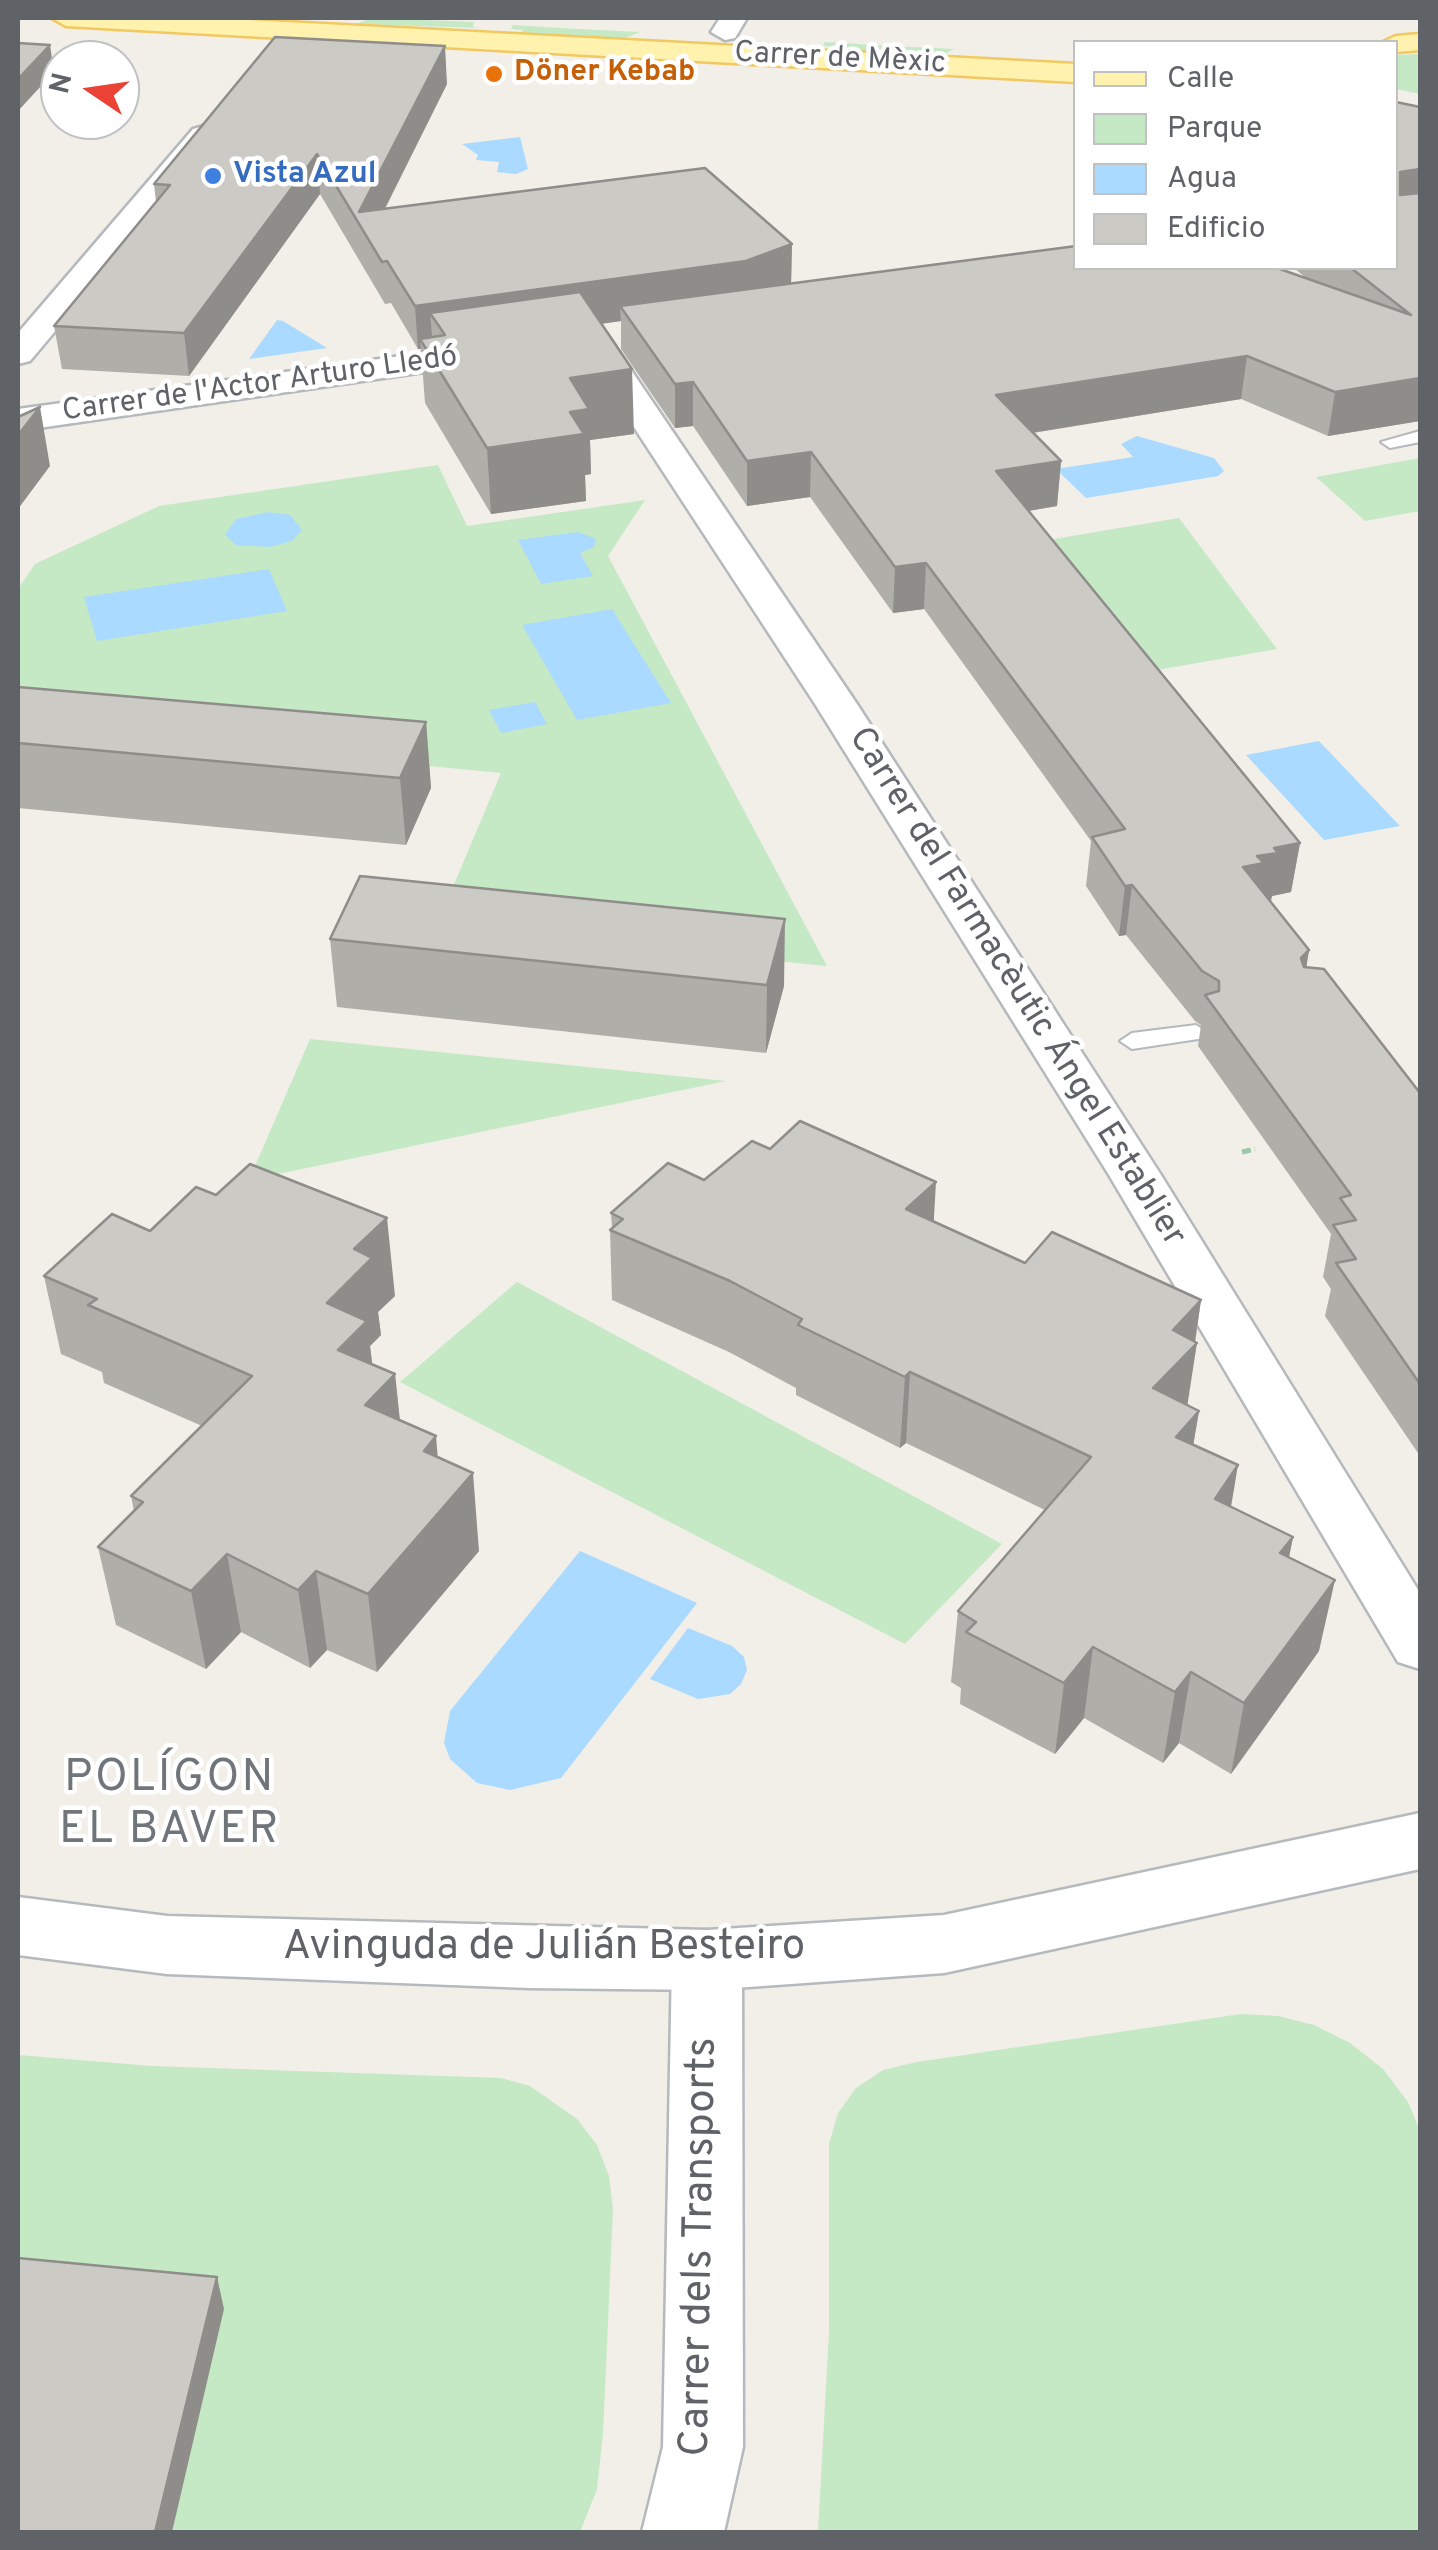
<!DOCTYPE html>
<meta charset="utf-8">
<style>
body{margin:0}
#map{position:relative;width:1438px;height:2550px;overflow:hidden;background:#f1efe8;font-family:Overpass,sans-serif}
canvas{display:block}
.frame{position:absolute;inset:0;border:20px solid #5f6368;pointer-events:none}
.legend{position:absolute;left:1073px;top:40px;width:325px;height:230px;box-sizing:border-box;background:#fff;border:2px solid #bfc1c3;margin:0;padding:12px 18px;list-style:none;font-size:30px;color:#5f6368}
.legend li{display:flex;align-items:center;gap:20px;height:50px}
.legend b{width:50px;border:2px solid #bfc1c3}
.north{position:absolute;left:40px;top:40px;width:100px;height:100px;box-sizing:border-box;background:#fff;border:2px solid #bfc1c3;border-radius:50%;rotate:283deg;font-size:28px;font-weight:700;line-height:40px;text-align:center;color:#5f6368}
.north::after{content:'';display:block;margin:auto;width:35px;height:45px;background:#ea4335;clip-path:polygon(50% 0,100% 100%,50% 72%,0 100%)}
</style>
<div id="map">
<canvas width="1438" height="2550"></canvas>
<div class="frame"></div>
<ul class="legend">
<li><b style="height:12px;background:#fff2af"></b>Calle</li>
<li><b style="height:28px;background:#c5e8c5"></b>Parque</li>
<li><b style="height:28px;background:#aadaff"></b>Agua</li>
<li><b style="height:28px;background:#cccac5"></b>Edificio</li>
</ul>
<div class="north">N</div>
</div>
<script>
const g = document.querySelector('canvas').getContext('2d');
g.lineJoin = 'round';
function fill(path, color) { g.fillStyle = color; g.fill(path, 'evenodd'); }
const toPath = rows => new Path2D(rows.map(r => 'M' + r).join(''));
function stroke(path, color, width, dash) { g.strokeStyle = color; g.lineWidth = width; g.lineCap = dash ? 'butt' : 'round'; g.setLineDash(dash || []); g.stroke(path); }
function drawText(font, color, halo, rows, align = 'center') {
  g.font = font + ' Overpass,sans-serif'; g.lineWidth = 9; g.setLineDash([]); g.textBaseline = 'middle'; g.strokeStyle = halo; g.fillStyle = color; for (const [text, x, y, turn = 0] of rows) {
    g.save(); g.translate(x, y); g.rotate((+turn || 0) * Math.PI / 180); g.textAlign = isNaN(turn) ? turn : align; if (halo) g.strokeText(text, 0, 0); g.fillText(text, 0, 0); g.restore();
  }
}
const green = toPath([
 [374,18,474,22,473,27,482,28,355,24],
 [513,25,577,29,640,32,623,39,521,33,523,30,511,29],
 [825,42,890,46,954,49,939,57,834,51,836,47,823,46],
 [1420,54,1420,94,1396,89,1396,55],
 [1420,458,1420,511,1365,521,1316,477],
 [438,465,467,526,645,500,608,556,827,966,436,927,501,773,18,726,18,589,35,564,159,506],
 [1179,518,1277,649,1140,673,1030,543],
 [310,1039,726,1081,249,1180],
 [517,1282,1002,1544,905,1644,400,1382],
 [1241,2014,1278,2016,1314,2025,1350,2043,1383,2069,1408,2102,1420,2131,1420,2532,818,2532,829,2332,829,2144,838,2113,856,2088,883,2070,917,2062],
 [18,2055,152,2066,501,2078,530,2086,577,2119,597,2145,609,2176,613,2209,603,2433,597,2489,580,2532,18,2532]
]);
const water = toPath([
 [520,137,528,169,516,174,497,172,499,162,476,160,478,155,462,144],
 [277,320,283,321,327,348,249,359],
 [1137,436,1214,458,1224,471,1218,476,1086,498,1056,469,1133,457,1121,444],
 [269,512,290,515,302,530,292,541,270,547,236,545,225,535,236,519],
 [578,532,596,539,594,547,580,553,593,576,541,584,518,540],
 [269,569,287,611,97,641,84,597],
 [612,609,671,703,577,720,522,625],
 [535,702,547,724,501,733,489,710],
 [1319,741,1400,826,1324,840,1246,755],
 [580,1551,697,1603,561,1778,510,1790,477,1783,450,1759,444,1743,450,1711],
 [688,1628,732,1646,744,1657,747,1670,741,1684,730,1694,698,1699,650,1679]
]);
const path = toPath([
 [1242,1152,1255,1149]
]);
const lane = toPath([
 [1420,431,1420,442,1390,448,1381,442,1420,431],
 [1196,1025,1208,1033,1205,1038,1132,1049,1120,1041,1132,1033,1196,1025]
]);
const street = toPath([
 [720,18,747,18,735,38,725,40,711,32,720,18],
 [204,126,219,135,215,141,30,361,18,364,18,333,193,129,204,126],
 [594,330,606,333,857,704,1161,1175,1420,1593,1420,1669,1398,1662,1109,1175,815,704,577,340,582,333,594,330],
 [495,343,507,346,512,353,507,360,18,431,18,409,495,343],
 [707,1930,732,1939,742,1960,743,2447,724,2532,642,2532,663,2447,672,1960,682,1939,707,1930]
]);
const secondary = toPath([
 [1420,1813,1420,1869,944,1973,707,1990,529,1988,167,1974,18,1955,18,1897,167,1916,707,1930,944,1915,1420,1813]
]);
const primary = toPath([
 [52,18,210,18,1076,64,1076,82,66,26,52,18],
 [1420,34,1420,50,1396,52,1396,42,1383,42,1396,36,1420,34]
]);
const wall = toPath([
 [447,84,385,209,792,244,791,284,1306,278,1294,268,1396,268,1396,102,1420,421,1328,436,1241,399,1033,433,1061,461,1057,506,1028,511,1300,843,1291,892,1272,896,1271,902,1309,950,1306,967,1420,1093,1420,1456,1325,1316,1331,1289,1323,1277,1331,1234,1198,1046,1201,1025,1195,1021,1126,935,1119,936,1086,886,1091,841,924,609,893,613,810,497,747,506,693,426,675,428,621,349,621,321,601,324,634,434,590,440,591,474,585,475,586,501,491,514,425,403,421,349,418,349,391,303,385,304,320,194,189,376,62,369,54,326,156,202,154,184],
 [18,687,426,722,431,788,406,845,18,808],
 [330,939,784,986,766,1053,337,1007],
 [704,1180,934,1222,1025,1263,1201,1300,1187,1405,1199,1411,1193,1445,1231,1506,1293,1537,1289,1557,1319,1651,1231,1774,1179,1743,1163,1763,1084,1718,1055,1754,960,1704,961,1688,951,1682,958,1611,1045,1510,906,1443,900,1448,796,1395,796,1388,729,1352,612,1300,610,1230,612,1228,611,1213],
 [216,1195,395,1296,378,1312,381,1335,370,1346,372,1364,395,1374,400,1420,438,1457,479,1551,377,1672,327,1650,310,1668,241,1632,206,1669,116,1625,98,1547,134,1511,131,1496,202,1426,104,1383,102,1372,61,1354,44,1276,150,1231]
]);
const shadedWall = toPath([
 [50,45,54,72,18,111,18,79],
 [445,46,447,84,369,240,359,212],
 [317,154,320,194,189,376,184,333],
 [1420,169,1420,208,1396,212,1400,172],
 [792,244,791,286,620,306,621,321,445,345,445,335,430,313,433,347,420,339,421,349,418,349,415,306],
 [1247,356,1241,399,993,439,996,395],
 [632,369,634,434,590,440,591,474,585,475,586,501,491,514,487,448,570,378],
 [1420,378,1420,421,1328,436,1335,392],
 [693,382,693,426,675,428,675,384],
 [40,407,50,466,18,509,18,435],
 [811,452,810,497,747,506,747,461],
 [1061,461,1057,506,993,517,996,471],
 [926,563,924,609,893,613,895,567],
 [426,722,431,788,406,845,400,778],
 [1300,843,1291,892,1272,896,1270,903,1243,867,1257,856,1274,848],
 [1132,885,1126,935,1119,936,1125,886],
 [785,919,784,986,766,1053,767,985],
 [1309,950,1301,1001,1301,958],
 [936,1182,932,1252,906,1209],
 [387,1218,395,1296,378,1312,381,1335,370,1346,376,1394,395,1374,403,1452,348,1428,327,1303,354,1249],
 [1201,1300,1194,1346,1197,1343,1186,1414,1153,1388,1173,1330],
 [910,1372,906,1443,900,1448,905,1377],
 [1199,1411,1187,1482,1176,1437],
 [436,1436,442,1508,473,1473,479,1551,377,1672,368,1594,424,1451],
 [1238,1465,1226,1537,1215,1499],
 [1293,1537,1279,1608,1280,1553],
 [227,1554,241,1632,206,1669,191,1591],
 [316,1571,327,1650,310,1668,298,1590],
 [1335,1580,1319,1651,1231,1774,1244,1703],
 [1093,1647,1084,1718,1055,1754,1064,1683],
 [1191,1672,1179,1743,1163,1763,1175,1692],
 [217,2277,224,2309,172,2532,155,2532]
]);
const building = toPath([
 [275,37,445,46,359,212,705,168,792,244,746,261,415,306,387,261,382,262,317,154,184,333,54,326,170,185,154,184,275,37],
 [18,43,50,45,18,79,18,43],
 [1396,102,1420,107,1420,169,1400,172,1400,195,1420,193,1420,378,1335,392,1247,356,996,395,1061,461,996,471,1300,843,1274,848,1278,853,1257,856,1264,863,1243,867,1309,950,1301,958,1304,967,1324,969,1420,1093,1420,1384,1336,1263,1356,1259,1333,1225,1356,1220,1340,1198,1351,1195,1205,995,1219,991,1219,981,1202,971,1132,885,1125,886,1092,837,1125,829,926,563,895,567,811,452,747,461,693,382,675,384,620,306,1076,246,1076,268,1277,268,1411,315,1351,268,1396,268,1396,102],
 [580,292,632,369,570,378,589,409,570,412,584,434,487,448,420,339,445,335,430,313,580,292],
 [40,407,18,435,18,417,40,407],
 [18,687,426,722,400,778,18,743,18,687],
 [360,876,785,919,767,985,330,939,360,876],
 [800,1121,936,1182,906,1209,1025,1263,1052,1232,1201,1300,1173,1330,1197,1343,1153,1388,1199,1411,1176,1437,1238,1465,1215,1499,1293,1537,1280,1553,1335,1580,1244,1703,1191,1672,1175,1692,1093,1647,1064,1683,966,1632,976,1622,958,1611,1091,1457,910,1372,905,1377,798,1325,802,1319,730,1281,610,1230,623,1219,611,1213,668,1163,704,1180,752,1141,770,1149,800,1121],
 [250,1164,387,1218,354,1249,372,1258,327,1303,367,1321,338,1350,395,1374,365,1405,436,1436,424,1451,473,1473,368,1594,316,1571,298,1590,227,1554,191,1591,98,1547,143,1502,131,1496,252,1376,88,1305,97,1299,44,1276,112,1214,150,1231,196,1187,216,1195,250,1164],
 [18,2258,217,2277,155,2532,18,2532,18,2258]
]);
const markers = [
 [494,74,10,"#e8710a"],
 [213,176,10,"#3f7fe0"]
];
const farStreetnames = [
 ["Carrer de Mèxic",840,60,3],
 ["Carrer de l'Actor Arturo Lledó",260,386,-8]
];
const farFoodnames = [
 ["Döner Kebab",514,74]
];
const farShopnames = [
 ["Vista Azul",233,176]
];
const streetNames = [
 ["Carrer del Farmacèutic Ángel Establier",1015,988,58]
];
const nearStreetnames = [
 ["Avinguda de Julián Besteiro",544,1950],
 ["Carrer dels Transports",702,2247,-89]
];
const nearNeighbourhoodnames = [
 ["POLÍGON",170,1781],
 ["EL BAVER",170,1833]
];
fill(green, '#c5e8c5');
fill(water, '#aadaff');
stroke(lane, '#b5b8bc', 4);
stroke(street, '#b5b8bc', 5);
stroke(secondary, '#b6babf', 5);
stroke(primary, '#f2c960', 5);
stroke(path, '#9cc7a9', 5, [9, 4]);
fill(lane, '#fff');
fill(street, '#fff');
fill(secondary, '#fff');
fill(primary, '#fff2af');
fill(wall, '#afaea9');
fill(shadedWall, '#8f8d8a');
fill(building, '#cccac5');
stroke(building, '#8f8d8a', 2.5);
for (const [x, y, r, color] of markers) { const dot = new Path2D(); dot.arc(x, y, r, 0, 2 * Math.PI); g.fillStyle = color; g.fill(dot); stroke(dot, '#fff', 4); }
drawText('30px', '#5f6368', '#fff', farStreetnames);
drawText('bold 30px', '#c56008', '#fff', farFoodnames, 'left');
drawText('bold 30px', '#366cbe', '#fff', farShopnames, 'left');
drawText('35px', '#5f6368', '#fff', streetNames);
drawText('42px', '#5f6368', '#fff', nearStreetnames);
g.letterSpacing = '2.5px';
drawText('45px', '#70757a', '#fff', nearNeighbourhoodnames);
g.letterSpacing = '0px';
</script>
